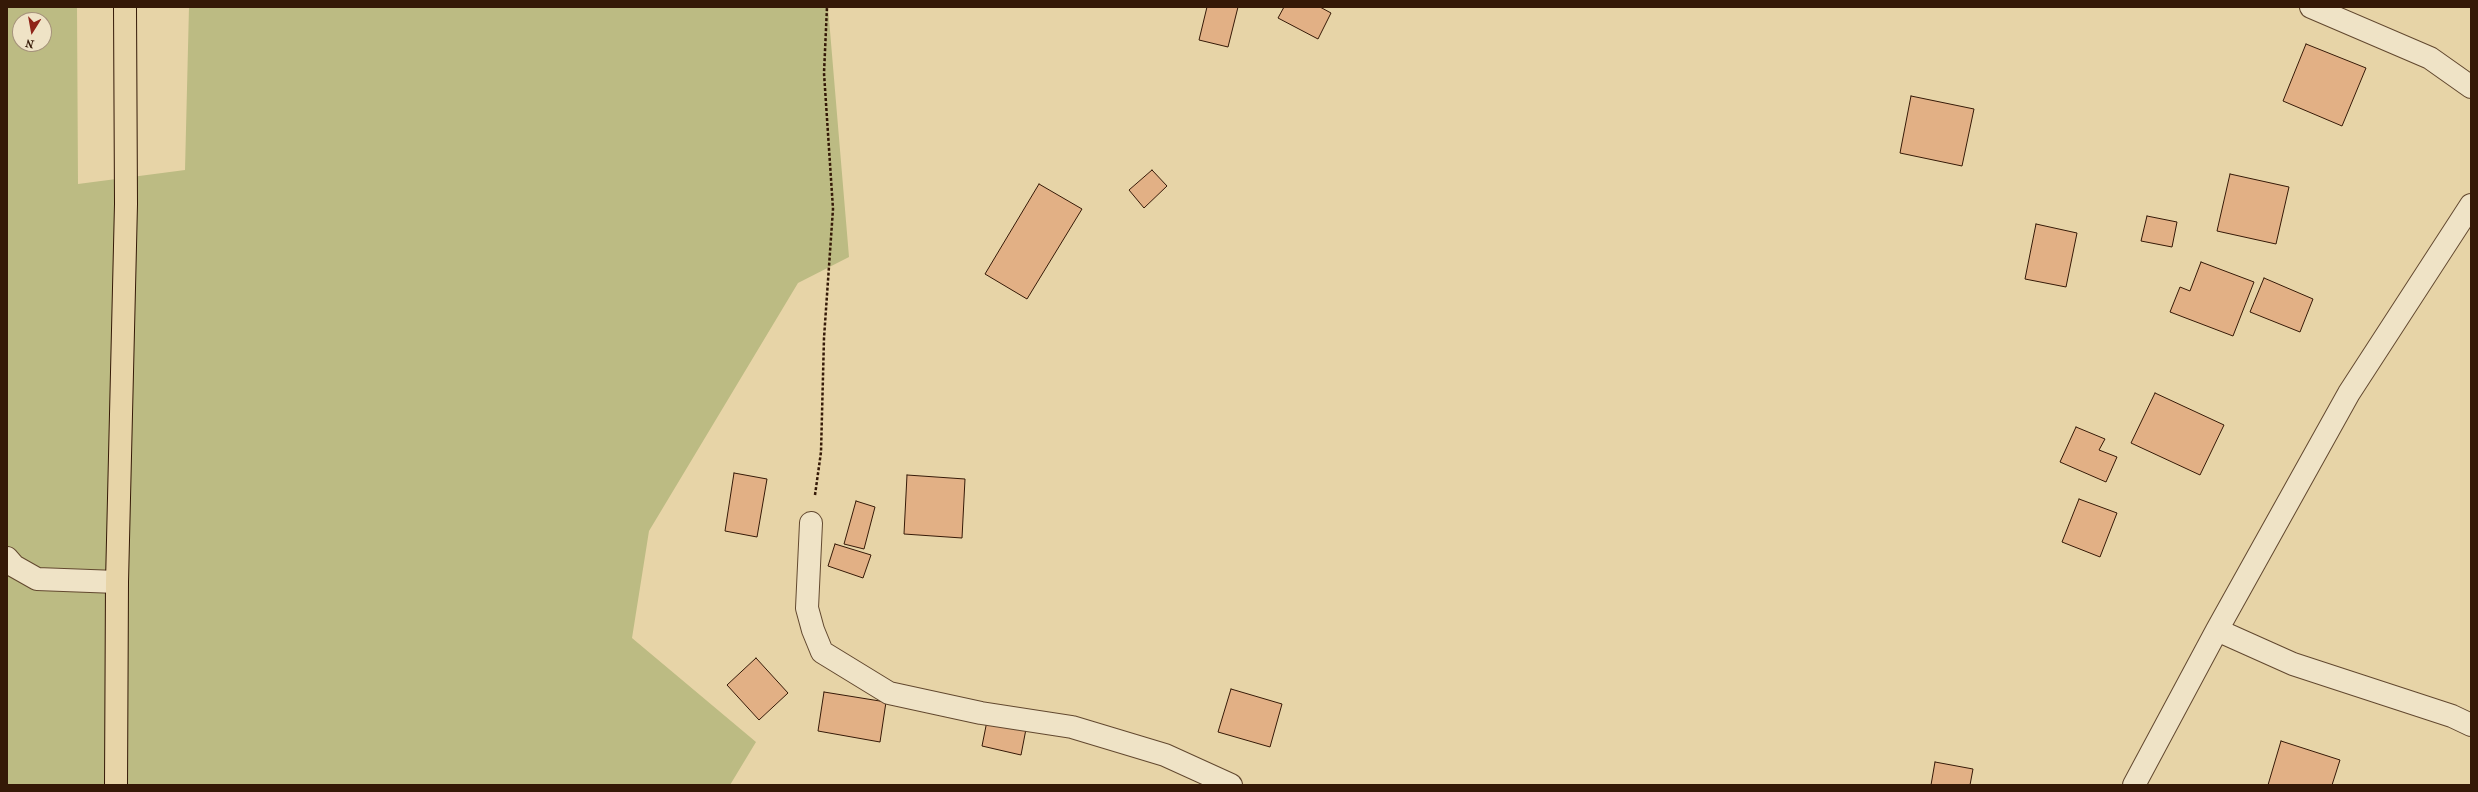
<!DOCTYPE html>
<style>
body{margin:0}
#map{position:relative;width:2478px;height:792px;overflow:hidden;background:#e7d4a7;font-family:"IM FELL French Canon",serif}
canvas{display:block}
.frame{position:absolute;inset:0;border:8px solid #351907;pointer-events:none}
.north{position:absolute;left:12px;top:12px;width:40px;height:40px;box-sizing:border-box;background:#efe3c6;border:1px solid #a5927a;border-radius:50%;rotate:191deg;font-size:11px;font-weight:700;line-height:16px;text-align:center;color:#351907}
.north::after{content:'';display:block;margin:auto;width:14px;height:18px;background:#8f2418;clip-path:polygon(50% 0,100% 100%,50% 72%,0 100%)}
</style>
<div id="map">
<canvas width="2478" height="792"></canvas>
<div class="frame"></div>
<div class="north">N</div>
</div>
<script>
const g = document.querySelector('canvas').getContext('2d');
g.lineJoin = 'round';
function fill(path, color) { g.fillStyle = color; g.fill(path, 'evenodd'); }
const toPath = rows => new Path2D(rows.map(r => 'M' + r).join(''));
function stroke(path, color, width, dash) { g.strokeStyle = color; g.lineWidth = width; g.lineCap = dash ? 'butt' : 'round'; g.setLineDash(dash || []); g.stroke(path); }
const green = toPath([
 [7,7,77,7,78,184,185,170,189,7,828,7,849,257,798,283,649,531,632,638,756,742,730,785,7,785],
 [20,20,44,20,44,44,20,44]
]);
const building = toPath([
 [1207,7,1238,7,1228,47,1199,40,1207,7],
 [1284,7,1320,7,1331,13,1318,39,1278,18,1284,7],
 [2306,44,2366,68,2342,126,2283,101,2306,44],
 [1911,96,1974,109,1962,166,1900,153,1911,96],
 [1152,170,1167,186,1144,208,1129,190,1152,170],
 [2230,174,2289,187,2276,244,2217,231,2230,174],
 [1039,184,1082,209,1027,299,985,274,1039,184],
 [2147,216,2177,222,2172,247,2141,241,2147,216],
 [2036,224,2077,233,2066,287,2025,279,2036,224],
 [2201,262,2254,282,2233,336,2170,312,2180,287,2190,291,2201,262],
 [2264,278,2313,299,2300,332,2250,312,2264,278],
 [2155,393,2224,425,2200,475,2131,443,2155,393],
 [2076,427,2105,439,2099,450,2117,457,2106,482,2060,462,2076,427],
 [734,473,767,479,757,537,725,531,734,473],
 [907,475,965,479,962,538,904,534,907,475],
 [2079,499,2117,513,2100,557,2062,542,2079,499],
 [856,501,875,507,864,549,844,544,856,501],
 [835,544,871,555,863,578,828,566,835,544],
 [756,658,788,693,759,720,727,685,756,658],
 [1231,689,1282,704,1270,747,1218,732,1231,689],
 [824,692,886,702,880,742,818,731,824,692],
 [987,721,1026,729,1021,755,982,746,987,721],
 [2281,741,2340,760,2332,785,2268,785,2281,741],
 [1935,762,1973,769,1970,785,1931,785,1935,762]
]);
const path = toPath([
 [815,495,821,452,824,338,833,209,824,73,827,7]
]);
const minor = toPath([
 [2311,7,2430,58,2471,87],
 [811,523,807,608,813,630,822,652,889,693,981,713,1072,727,1165,755,1231,785],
 [7,558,14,566,37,579,117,582],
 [2217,630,2293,664,2452,716,2471,725],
 [2134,785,2217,630,2349,393,2471,205]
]);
const major = toPath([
 [116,785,117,582,126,204,125,7]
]);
fill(green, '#bcbb83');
fill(building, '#e2b085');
stroke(building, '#351907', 1);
stroke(minor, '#62482f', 24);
stroke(major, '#351907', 24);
stroke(path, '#351907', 2.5, [3, 2]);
stroke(minor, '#efe3c6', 22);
stroke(major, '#e7d4a7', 22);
</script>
